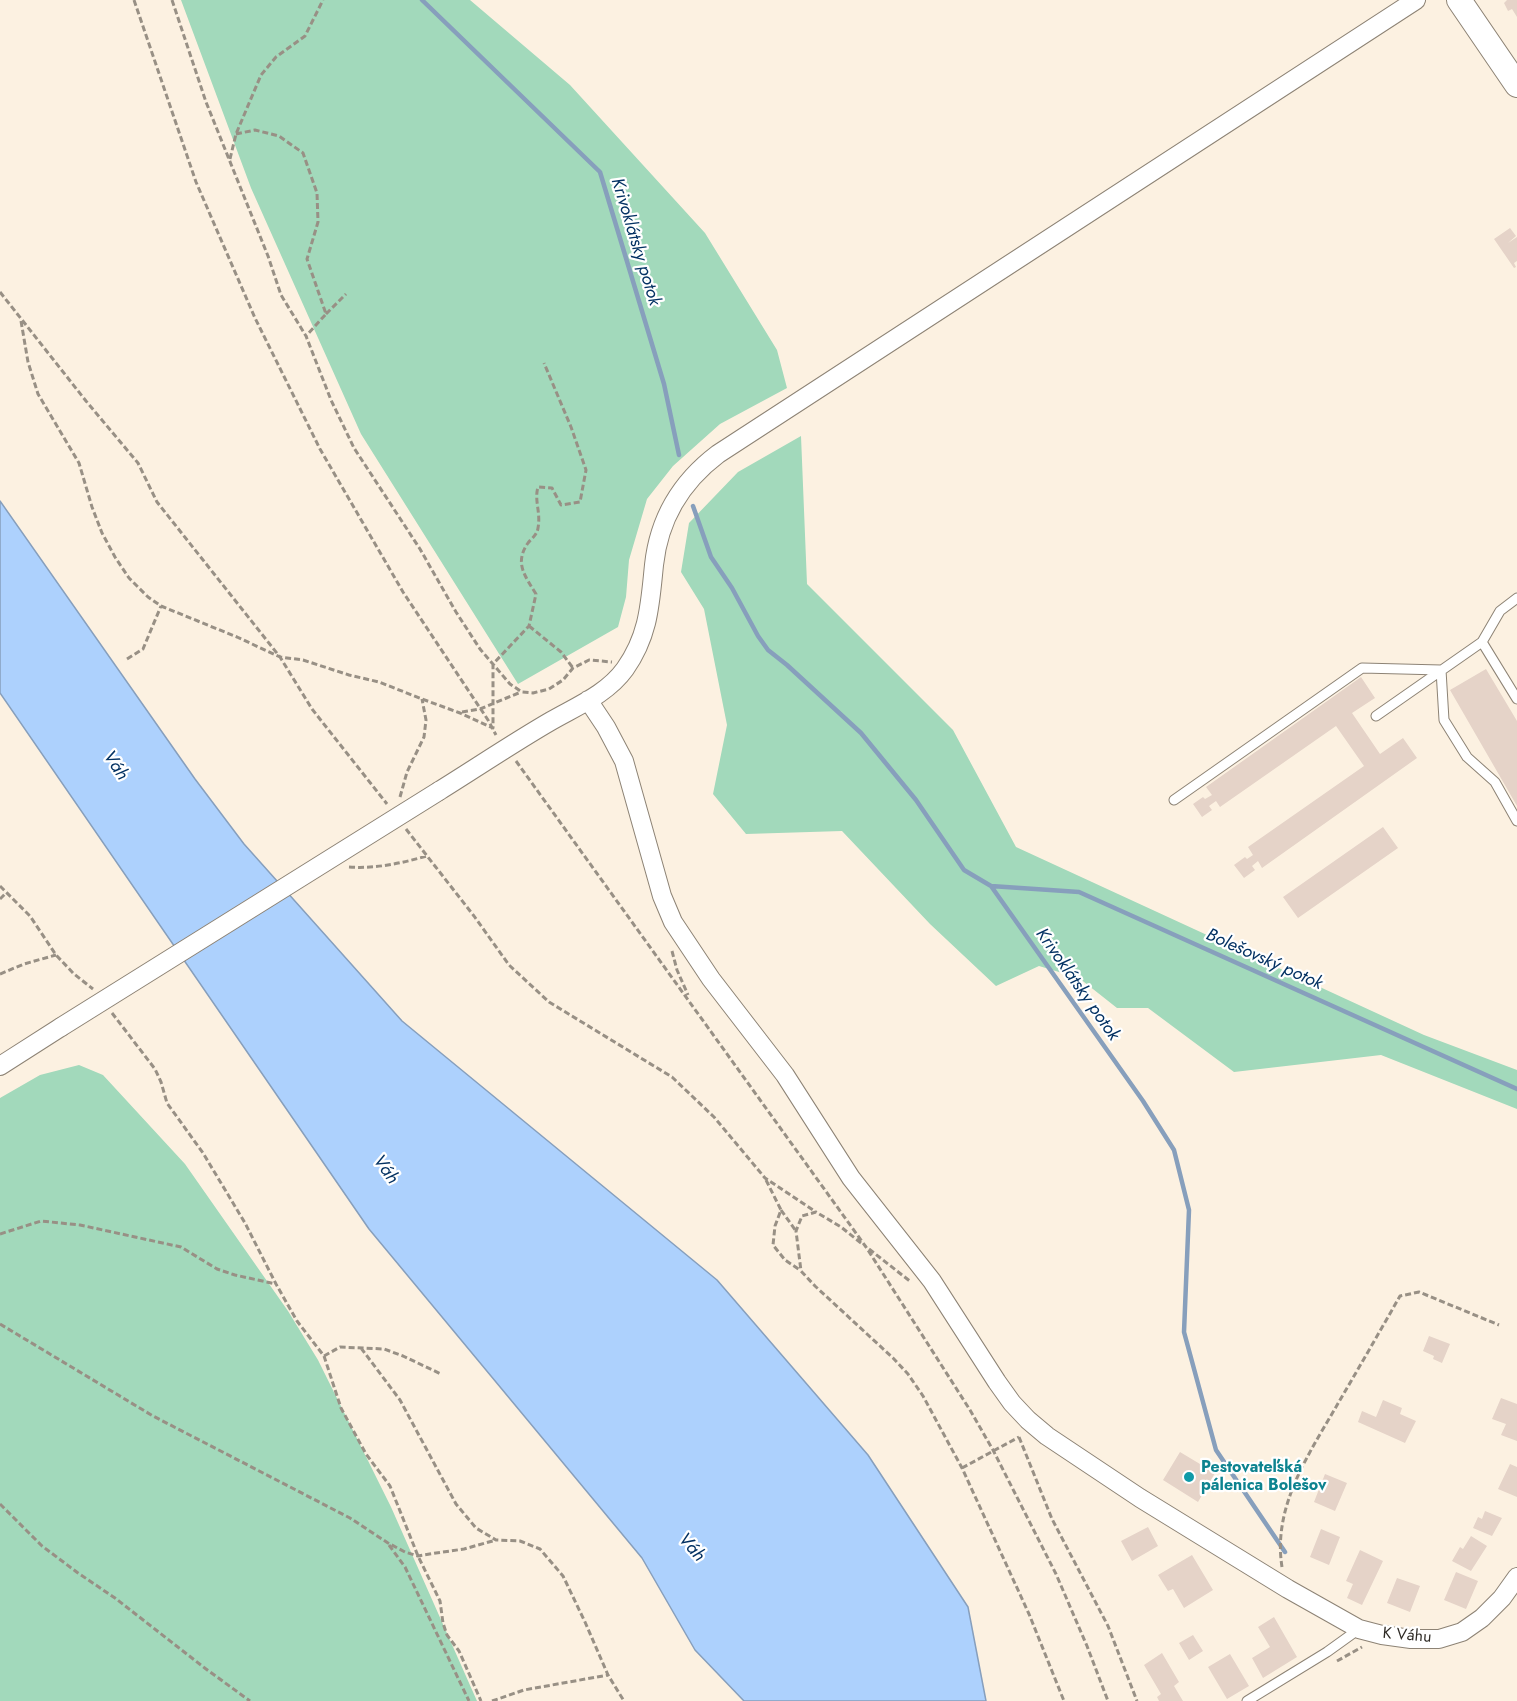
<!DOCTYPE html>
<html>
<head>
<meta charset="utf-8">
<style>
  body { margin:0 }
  canvas { display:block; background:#fcf1e1 }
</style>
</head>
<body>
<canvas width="1517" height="1701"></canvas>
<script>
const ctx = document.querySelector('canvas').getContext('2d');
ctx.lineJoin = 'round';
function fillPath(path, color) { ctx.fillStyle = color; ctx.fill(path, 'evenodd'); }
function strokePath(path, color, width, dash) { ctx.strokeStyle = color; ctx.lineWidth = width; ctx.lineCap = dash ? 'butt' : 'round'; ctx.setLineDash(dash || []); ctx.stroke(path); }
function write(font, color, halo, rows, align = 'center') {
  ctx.font = font + ' Jost,sans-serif'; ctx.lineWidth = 4.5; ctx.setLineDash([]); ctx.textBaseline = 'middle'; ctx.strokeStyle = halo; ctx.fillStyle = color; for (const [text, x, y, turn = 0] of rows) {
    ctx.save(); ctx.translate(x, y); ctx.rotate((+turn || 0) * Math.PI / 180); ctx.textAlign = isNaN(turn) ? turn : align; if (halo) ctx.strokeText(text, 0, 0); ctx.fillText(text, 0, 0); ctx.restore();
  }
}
fillPath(new Path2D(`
  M 181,0 L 470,0 L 570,85 L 705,233 L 777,350 L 787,388 L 720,424 L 673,466 L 647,499 L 629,560 L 626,597 L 618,627 L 518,684 L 361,434 L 251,188 Z
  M 801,436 L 807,584 L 953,730 L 1016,847 L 1424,1035 L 1517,1070 L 1517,1109 L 1381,1055 L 1234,1072 L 1148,1008 L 1117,1008 L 1079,978 L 1039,966 L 996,986 L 930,924 L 842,831 L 746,834 L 713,794 L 727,725 L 704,609 L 681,572 L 689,523 L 738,472 Z
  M 79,1065 L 103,1075 L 185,1164 L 288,1311 L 318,1360 L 391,1507 L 477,1701 L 0,1701 L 0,1098 L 40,1075 Z`), '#a2d9bb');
const water = new Path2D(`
  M 0,501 L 195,779 L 244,844 L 402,1021 L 717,1280 L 868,1455 L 968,1607 L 986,1701 L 744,1701 L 695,1650 L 642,1558 L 369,1229 L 0,693 Z`);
fillPath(water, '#add1fd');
strokePath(water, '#879fbc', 1.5);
strokePath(new Path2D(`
  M 422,0 L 600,172 L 664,384 L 679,455
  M 693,506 L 711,557 L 732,588 L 758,636 L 768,650 L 787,665 L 861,733 L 916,800 L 964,870 L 991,886 L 1143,1101 L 1174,1150 L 1189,1210 L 1184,1332 L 1216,1450 L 1285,1552
  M 991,886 L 1079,892 L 1517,1089`), '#879fbc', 4.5);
fillPath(new Path2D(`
  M 1507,0 L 1517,0 L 1517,17 L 1512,9 L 1508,11 L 1504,3 Z
  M 1510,228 L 1516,236 L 1508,243 L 1517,237 L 1517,261 L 1514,263 L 1516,267 L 1514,268 L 1494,239 Z
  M 1486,669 L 1517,721 L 1517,806 L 1450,690 Z
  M 1361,677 L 1375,698 L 1352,713 L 1380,754 L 1403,738 L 1417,758 L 1262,868 L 1258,861 L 1252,866 L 1255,870 L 1244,878 L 1234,865 L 1245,857 L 1247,859 L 1253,855 L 1248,847 L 1364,766 L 1336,726 L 1220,807 L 1216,801 L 1209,806 L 1212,810 L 1202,817 L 1193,804 L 1203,797 L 1205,799 L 1212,795 L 1206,787 Z
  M 1383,827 L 1398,848 L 1298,918 L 1283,897 Z
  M 1429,1336 L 1450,1344 L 1442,1363 L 1433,1359 L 1434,1356 L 1423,1351 Z
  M 1501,1398 L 1517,1404 L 1517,1441 L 1501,1435 L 1506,1424 L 1492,1419 Z
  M 1383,1400 L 1402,1408 L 1400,1414 L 1416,1421 L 1405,1443 L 1358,1422 L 1362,1411 L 1376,1417 Z
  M 1180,1452 L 1215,1473 L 1198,1502 L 1163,1480 Z
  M 1510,1464 L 1517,1467 L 1517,1497 L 1498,1489 Z
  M 1325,1474 L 1347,1483 L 1335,1511 L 1314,1502 Z
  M 1485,1511 L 1502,1518 L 1492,1536 L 1473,1528 L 1478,1517 L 1482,1519 Z
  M 1148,1527 L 1158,1546 L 1132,1561 L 1121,1541 Z
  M 1321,1529 L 1340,1537 L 1329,1565 L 1310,1557 Z
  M 1471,1536 L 1487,1546 L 1471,1571 L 1452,1561 L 1460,1547 L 1463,1549 Z
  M 1360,1550 L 1383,1561 L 1362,1605 L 1347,1598 L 1353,1584 L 1346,1581 Z
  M 1192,1555 L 1213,1590 L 1184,1608 L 1173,1589 L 1168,1591 L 1158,1575 Z
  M 1456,1572 L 1478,1581 L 1466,1609 L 1444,1600 Z
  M 1397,1578 L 1420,1586 L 1410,1612 L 1387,1603 Z
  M 1274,1617 L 1297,1657 L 1263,1678 L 1252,1658 L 1270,1647 L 1258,1627 Z
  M 1193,1635 L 1203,1651 L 1189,1660 L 1179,1643 Z
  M 1162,1653 L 1179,1682 L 1174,1686 L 1183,1701 L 1159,1701 L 1157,1697 L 1161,1694 L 1144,1665 Z
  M 1230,1654 L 1249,1686 L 1227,1699 L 1208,1667 Z`), '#e5d3c8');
const service = new Path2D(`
  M 1482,642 L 1517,699
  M 1376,716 L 1482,642 L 1500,611 L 1517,598
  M 1174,800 L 1362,668 L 1441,670 L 1444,720 L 1467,757 L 1495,782 L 1517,821
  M 1247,1701 L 1327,1652 L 1359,1629`);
const minor = new Path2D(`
  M 588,700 L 606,727 L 624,761 L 662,896 L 673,922 L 711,979 L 785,1075 L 851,1178 L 932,1281 L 997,1382 L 1012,1403 L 1028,1420 L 1047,1436 L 1140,1498 L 1288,1589 L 1359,1629 L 1382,1635 L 1411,1639 L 1439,1639 L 1462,1632 L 1482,1618 L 1502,1598 L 1517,1577
  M 439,791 C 476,768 513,743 551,721 C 577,706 607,694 625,669 C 649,635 650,604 654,565 C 659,518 681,482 718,454 L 1416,0
  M 0,1066 L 61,1027`);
const secondary = new Path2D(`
  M 1459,0 L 1517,85`);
strokePath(service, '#8d8375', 11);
strokePath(minor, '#8d8375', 20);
strokePath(secondary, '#8d8375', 26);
strokePath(new Path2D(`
  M 134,0 L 196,182 L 255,318 L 320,449 L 403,592 L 488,720 L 496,735
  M 172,0 L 206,102 L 268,256 L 281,295 L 306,336 L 331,400 L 354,448 L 420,549 L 456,612 L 480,649 L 510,684 L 522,692 L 533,693 L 549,689 L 563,680 L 573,668 L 589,660 L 612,662
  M 236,134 L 255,130 L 279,136 L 303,153 L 317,193 L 318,222 L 307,259 L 326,314 L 306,336
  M 230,159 L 236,134 L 261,75 L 276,57 L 305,36 L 323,0
  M 0,292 L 86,401 L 138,463 L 157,502 L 280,657 L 312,709 L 387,804
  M 326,314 L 346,294
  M 21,321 L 28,362 L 38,394 L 79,463 L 92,507 L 102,533 L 115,557 L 129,578 L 148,597 L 161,606 L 237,637 L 280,657 L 303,660 L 349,675 L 379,682 L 422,699 L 460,713 L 493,728 L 493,664 L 529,626 L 536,594 C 525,576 514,563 528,543 C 532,538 537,535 538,528 C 541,512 534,501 538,487 L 552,488 L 561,505 L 580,502 L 586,470 L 571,427 L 544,363
  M 529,626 L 561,652 L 573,668
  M 127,659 L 143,649 L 161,606
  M 462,712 L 480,709 L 521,692
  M 516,761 L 866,1247 L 970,1410 L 993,1450 L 1056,1574 L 1087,1646 L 1108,1701
  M 400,797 L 407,772 L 424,737 L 426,720 L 422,699
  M 406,829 L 474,916 L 509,965 L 549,1002 L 672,1077 L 714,1117 L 765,1178 L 816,1212
  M 349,867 C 376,869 402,863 427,856
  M 0,886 L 30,916 L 56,955 L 74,974 L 93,989
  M 0,899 L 6,893
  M 672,951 L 677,970 L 688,995
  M 0,974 L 24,964 L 56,955
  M 112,1013 L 155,1069 L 161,1082 L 167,1103 L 203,1153 L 245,1223 L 276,1284 L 297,1321 L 324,1356 L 341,1408 L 366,1454 L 390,1486 L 418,1556 L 440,1601 L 443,1623 L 447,1635 L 459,1651 L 481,1701
  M 766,1180 L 781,1210 L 775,1226 L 773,1245 L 785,1260 L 800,1270
  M 781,1210 L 796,1231
  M 0,1234 L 41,1221 L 80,1225 L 181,1247 L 217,1269 L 235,1275 L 276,1284
  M 861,1243 L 841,1227 L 816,1212 L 802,1216 L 796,1231 L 801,1271 L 815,1286 L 893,1358 L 908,1374 L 923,1396 L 962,1468 L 1029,1614 L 1064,1701
  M 869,1249 L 911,1282
  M 0,1324 L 153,1416 L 350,1518 L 388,1543 L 405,1552 L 418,1556 L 436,1553 L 464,1549 L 496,1540
  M 361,1348 L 400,1400 L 456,1504 L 476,1528 L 496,1540 L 520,1541 L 540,1549 L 563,1576 L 585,1622 L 608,1675 L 624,1701
  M 324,1356 L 340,1347 L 384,1349 L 403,1356 L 441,1374
  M 1019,1437 L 1052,1519 L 1108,1626 L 1137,1701
  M 962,1468 L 1019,1437
  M 0,1504 L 42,1546 L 78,1573 L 115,1598 L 206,1669 L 250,1701
  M 389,1545 L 405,1567 L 469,1701
  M 1282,1567 C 1272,1505 1311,1451 1340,1400 C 1360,1366 1380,1331 1400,1296 L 1419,1292 L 1499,1325
  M 1337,1661 L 1362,1647
  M 492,1701 L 524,1690 L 608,1675`), '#989085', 3, [6, 3]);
strokePath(service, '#fff', 9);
strokePath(minor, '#fff', 18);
strokePath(secondary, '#fff', 24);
const minorBridge = new Path2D(`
  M 61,1027 L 439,791`);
strokePath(minorBridge, '#8d8375', 20, []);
strokePath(minorBridge, '#fff', 18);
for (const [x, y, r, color] of [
  [1189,1477,6,"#0f9aa8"]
]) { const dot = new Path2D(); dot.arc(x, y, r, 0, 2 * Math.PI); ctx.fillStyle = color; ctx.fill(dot); strokePath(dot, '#fff', 2); }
write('bold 16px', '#0d838f', '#fff', [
  ["Pestovateľská",1201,1468],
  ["pálenica Bolešov",1201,1486]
], 'left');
write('16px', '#2e2a24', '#fff', [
  ["K Váhu",1407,1636,5]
]);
write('italic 18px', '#043263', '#fff', [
  ["Krivoklátsky potok",635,242,73],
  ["Váh",115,766,57],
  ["Bolešovský potok",1264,960,24],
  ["Krivoklátsky potok",1077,985,55],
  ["Váh",385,1170,55],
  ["Váh",691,1548,49]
]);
</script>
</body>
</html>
